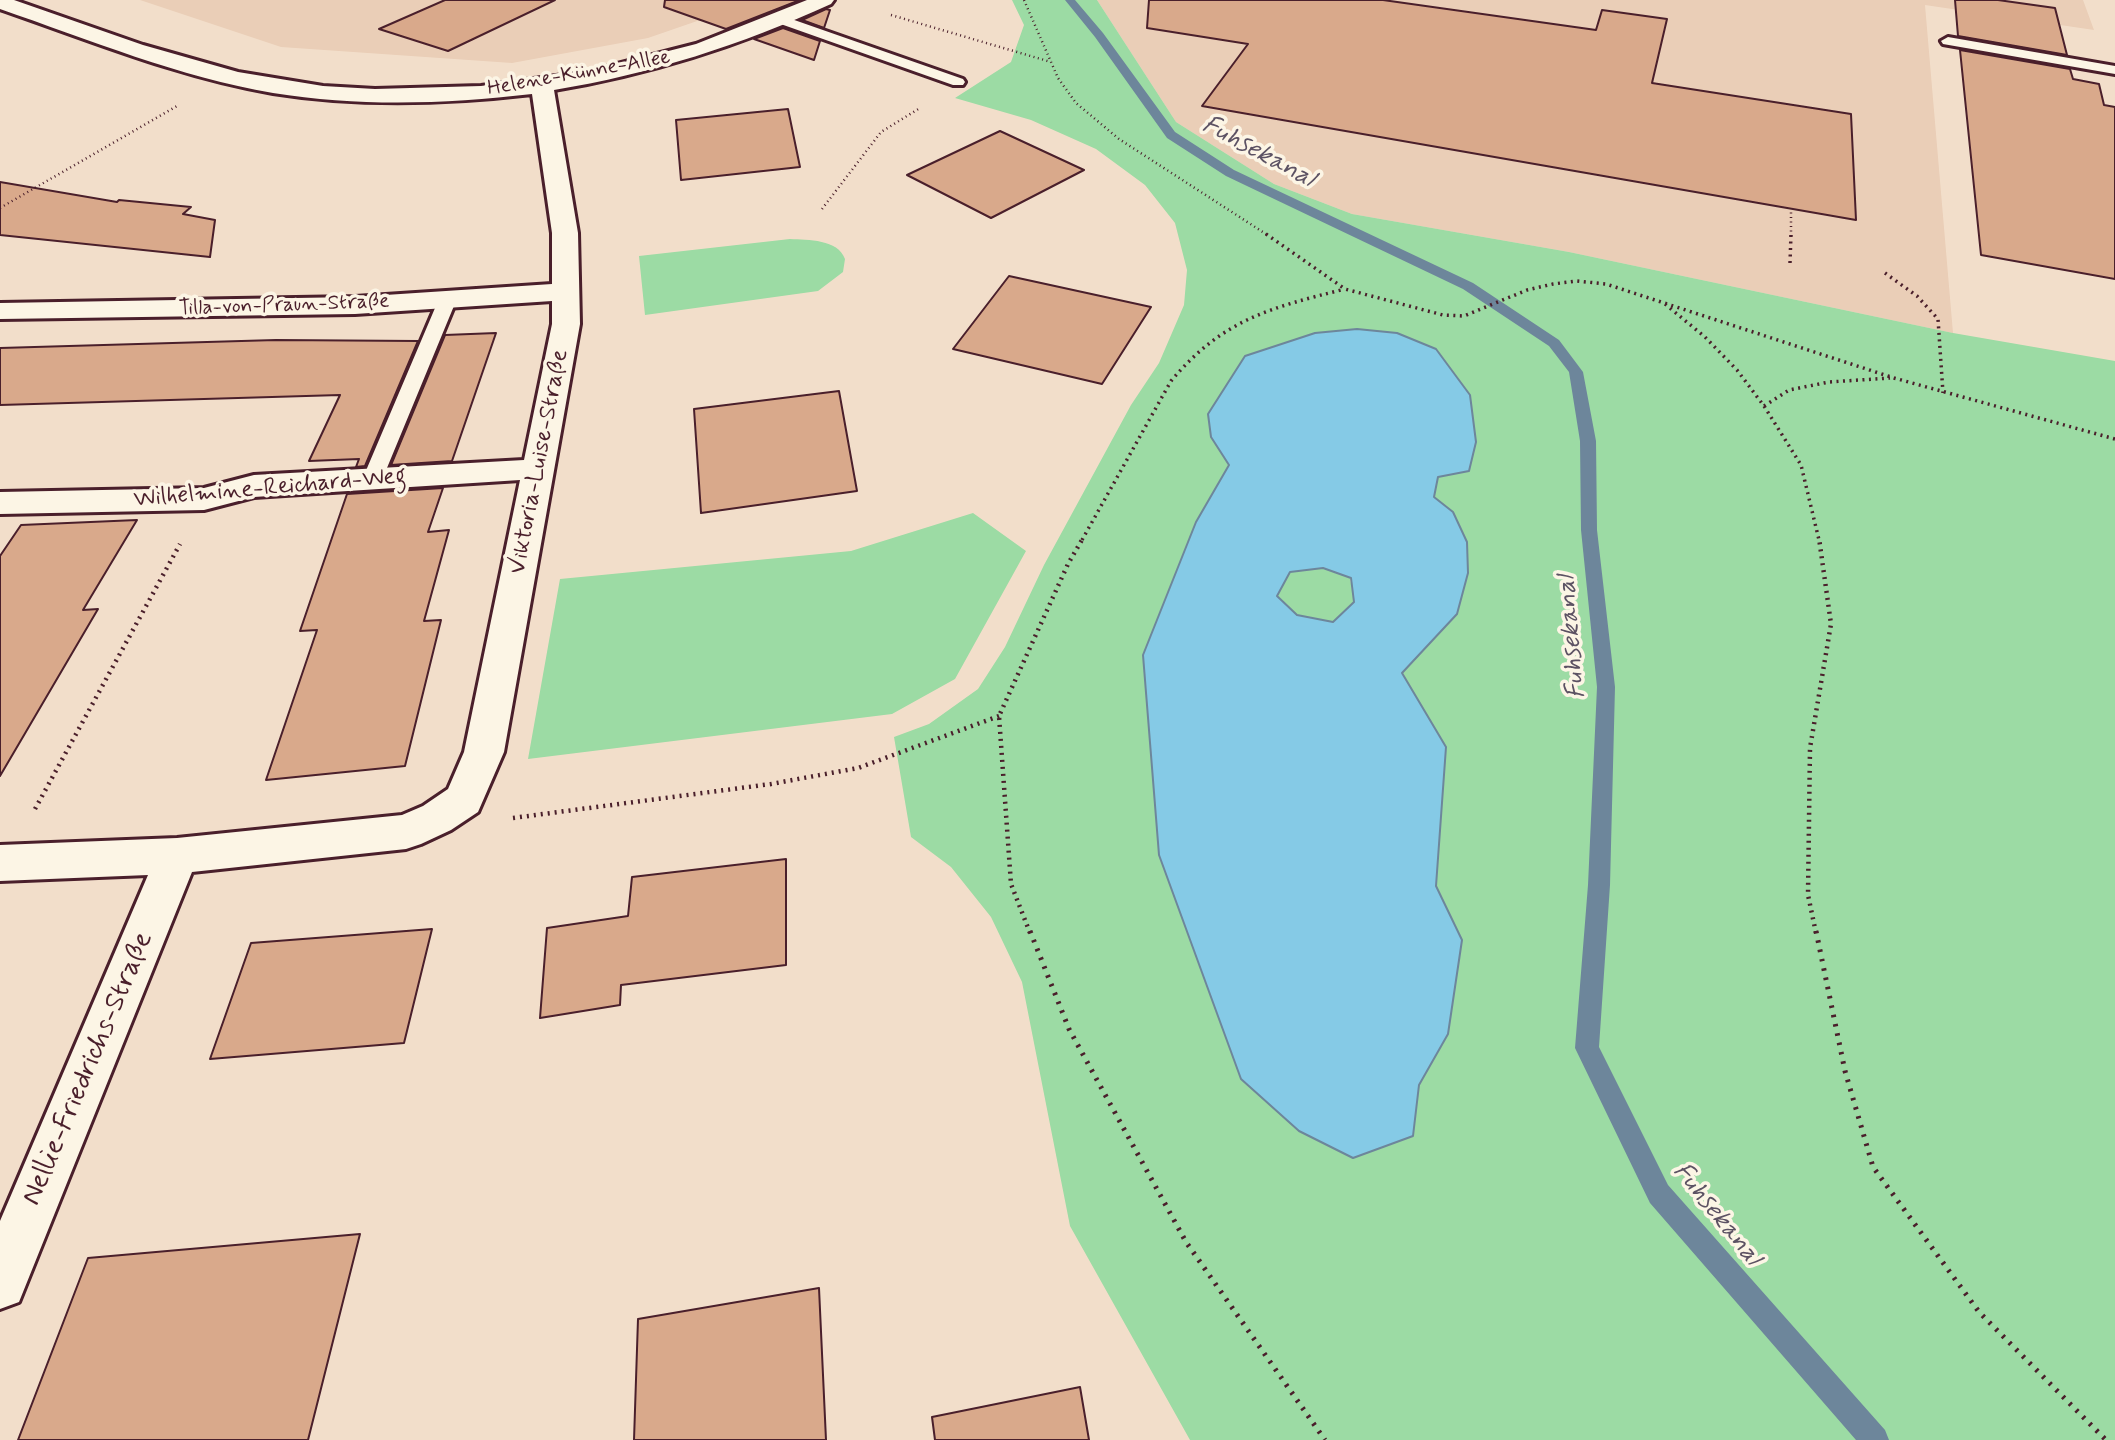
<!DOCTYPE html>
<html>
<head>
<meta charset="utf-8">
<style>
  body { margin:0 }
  canvas { display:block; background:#f2deca }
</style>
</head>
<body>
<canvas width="2115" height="1440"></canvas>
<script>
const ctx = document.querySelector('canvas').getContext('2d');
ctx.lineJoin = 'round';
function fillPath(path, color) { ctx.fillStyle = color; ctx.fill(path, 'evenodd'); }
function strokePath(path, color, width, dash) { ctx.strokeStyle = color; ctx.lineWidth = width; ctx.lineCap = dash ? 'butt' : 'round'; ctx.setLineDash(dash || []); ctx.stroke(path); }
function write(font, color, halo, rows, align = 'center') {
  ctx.font = font + ' Mynerve,sans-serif'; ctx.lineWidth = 7; ctx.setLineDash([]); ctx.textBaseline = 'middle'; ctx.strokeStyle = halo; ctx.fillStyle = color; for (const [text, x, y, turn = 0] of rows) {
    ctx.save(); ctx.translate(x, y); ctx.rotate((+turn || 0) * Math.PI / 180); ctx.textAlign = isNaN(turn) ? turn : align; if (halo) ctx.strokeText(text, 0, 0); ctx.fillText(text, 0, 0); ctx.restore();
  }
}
fillPath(new Path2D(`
  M 140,0 L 758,0 L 648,38 L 512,63 L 281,47 Z
  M 1097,0 L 2083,0 L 2094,30 L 1925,5 L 1953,333 L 1569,252 L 1352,214 L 1274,184 L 1176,122 Z`), '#eaceb7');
fillPath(new Path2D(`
  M 1012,0 L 1097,0 L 1176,122 L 1274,184 L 1352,214 L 1569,252 L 1953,333 L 2115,361 L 2115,1440 L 1190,1440 L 1070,1226 L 1022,982 L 991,917 L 951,867 L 911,837 L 894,737 L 929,724 L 978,689 L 1005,647 L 1044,565 L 1131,405 L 1159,363 L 1184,305 L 1187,270 L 1175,223 L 1145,185 L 1096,149 L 1031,120 L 955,98 L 1011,62 L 1024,25 ZM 1279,346 L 1436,349 L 1470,395 L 1438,477 L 1433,497 L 1453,512 L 1467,541 L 1468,573 L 1457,614 L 1402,673 L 1446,747 L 1436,886 L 1462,940 L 1448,1034 L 1419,1085 L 1413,1136 L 1241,1079 L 1159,855 L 1143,655 L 1196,522 L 1229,465 L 1211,437 L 1245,356 Z
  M 790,239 C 808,240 838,239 845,259 L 843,272 L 818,291 L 645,315 L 639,256 Z
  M 973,513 L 1026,551 L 955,679 L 892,714 L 528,759 L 560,579 L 851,551 Z
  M 1323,568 L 1350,578 L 1354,602 L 1333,622 L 1297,615 L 1277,596 L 1290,572 Z`), '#9cdba4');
const water = new Path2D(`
  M 1357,329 L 1397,333 L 1436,349 L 1470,395 L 1476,442 L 1469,471 L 1438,477 L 1434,497 L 1453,512 L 1467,542 L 1468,573 L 1457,614 L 1402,673 L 1446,747 L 1436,886 L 1462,940 L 1448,1034 L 1419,1085 L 1413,1136 L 1353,1158 L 1299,1131 L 1241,1079 L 1159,855 L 1143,655 L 1196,522 L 1229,465 L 1211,437 L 1208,414 L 1245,356 L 1315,333 ZM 1323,568 L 1351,578 L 1354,602 L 1333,622 L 1297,615 L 1277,596 L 1290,572 Z`);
fillPath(water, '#85cae6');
strokePath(water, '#6d869b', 2);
fillPath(new Path2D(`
  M 1065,0 L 1075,0 L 1103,33 L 1175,132 L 1234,170 L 1473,283 L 1559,340 L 1583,372 L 1596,441 L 1597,530 L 1615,687 L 1610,885 L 1599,1047 L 1668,1185 L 1885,1430 L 1889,1440 L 1856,1440 L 1650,1203 L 1575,1048 L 1588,885 L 1597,687 L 1581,530 L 1580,441 L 1569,372 L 1549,346 L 1463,289 L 1226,176 L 1167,138 L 1095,37 Z`), '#6d869b');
const building = new Path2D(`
  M 445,0 L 555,0 L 448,51 L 379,29 Z
  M 665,0 L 800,0 L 726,29 L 664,7 Z
  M 1149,0 L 1383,0 L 1596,30 L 1602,10 L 1667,19 L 1652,83 L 1851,114 L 1856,220 L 1202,106 L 1248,44 L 1147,28 Z
  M 1955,0 L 1998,0 L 2055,8 L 2067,55 L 1958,36 Z
  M 826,9 L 830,10 L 824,28 L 802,20 Z
  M 783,28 L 820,41 L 814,60 L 754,39 Z
  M 1960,50 L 2070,69 L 2073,79 L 2099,84 L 2104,105 L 2115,107 L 2115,279 L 1981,255 Z
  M 788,109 L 800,167 L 681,180 L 676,120 Z
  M 1000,131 L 1084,170 L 991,218 L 907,175 Z
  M 0,182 L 117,202 L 119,200 L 191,207 L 183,214 L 215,220 L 210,257 L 0,235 Z
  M 1009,276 L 1151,307 L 1102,384 L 953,349 Z
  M 496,333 L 452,461 L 391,465 L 445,335 Z
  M 276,340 L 418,341 L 365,466 L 356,467 L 359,459 L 309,461 L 340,395 L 0,405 L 0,348 Z
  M 839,391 L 857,491 L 701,513 L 694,409 Z
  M 443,488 L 428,532 L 449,530 L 424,621 L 441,620 L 405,766 L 266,780 L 317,630 L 300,631 L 347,494 Z
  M 137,520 L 83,610 L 98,609 L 0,776 L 0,556 L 21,525 Z
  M 786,859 L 786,965 L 621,985 L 620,1005 L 540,1018 L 547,928 L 628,916 L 632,877 Z
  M 432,929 L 404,1043 L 210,1059 L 251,943 Z
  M 360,1234 L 308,1440 L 18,1440 L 88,1258 Z
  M 819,1288 L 826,1440 L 634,1440 L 638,1319 Z
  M 1080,1387 L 1089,1440 L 935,1440 L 932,1417 Z`);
fillPath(building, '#d9a98b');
strokePath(building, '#4a1f2b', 2);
const service = new Path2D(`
  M 780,15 L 963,79 L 965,82 L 963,85 L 953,85 L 775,22 L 775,16 Z
  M 1948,37 L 2115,66 L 2115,74 L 1943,44 L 1941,41 Z
  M 447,296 L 456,301 L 382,480 L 379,485 L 365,485 L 362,480 L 438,301 Z`);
const minor = new Path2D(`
  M 0,0 L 14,0 L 143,45 L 238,72 L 323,86 L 375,89 L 481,86 L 586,72 L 696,44 L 807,0 L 834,0 L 831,4 C 741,45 651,74 554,90 L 578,233 L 580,324 L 504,752 L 478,812 L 451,830 L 421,844 L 406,849 L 192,872 L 19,1302 L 0,1309 L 0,1221 L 148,875 L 0,881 L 0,845 L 177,838 L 402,815 L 423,806 L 448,789 L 464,752 L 520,480 L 254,497 L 204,510 L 0,514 L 0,492 L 204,488 L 254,475 L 524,460 L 552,324 L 552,301 L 355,314 L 0,319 L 0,303 L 355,297 L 552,284 L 552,233 L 532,94 C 446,104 360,107 273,93 C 179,77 90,40 0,9 Z`);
strokePath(service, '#4a1f2b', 6);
strokePath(minor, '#4a1f2b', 6);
strokePath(new Path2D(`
  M 1024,0 L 1058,78 L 1076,103 L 1119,139 L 1269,236
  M 891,15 L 1051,62
  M 0,208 L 177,106
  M 822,209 L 881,132 L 920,108
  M 1791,236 L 1791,209`), '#4a1f2b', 2.5, [1, 3.5]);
strokePath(new Path2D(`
  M 1266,234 L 1345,289 L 1443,315 L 1464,316 L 1527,290 L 1553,284 L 1577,281 L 1606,284 L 1894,378 L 2115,439
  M 1790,263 L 1791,234
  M 1885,273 L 1917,296 L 1938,319 L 1943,393
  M 1665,304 L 1705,337 L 1737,370 L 1764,406 L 1801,465 L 1819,540
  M 1764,406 L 1789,390 L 1829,382 L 1890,378
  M 1082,540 L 1171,381 C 1223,319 1270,308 1345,289`), '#4a1f2b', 3.5, [2, 4.5]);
strokePath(new Path2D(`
  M 35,809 L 180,544
  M 513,818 L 771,784 L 858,768 L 999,716
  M 1030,933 L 1011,884 L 999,716 L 1068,564 L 1083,538
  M 1816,933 L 1808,895 L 1810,748 L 1831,624 L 1819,538`), '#4a1f2b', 4.5, [2, 5]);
strokePath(new Path2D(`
  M 1030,931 L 1069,1029 L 1186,1242 L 1325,1440
  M 1816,931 L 1845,1071 L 1873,1167 L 1979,1312 L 2106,1440`), '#4a1f2b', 5, [2.5, 7]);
fillPath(service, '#fcf5e5');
fillPath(minor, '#fcf5e5');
write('21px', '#4a1f2b', '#fcf5e5', [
  ["Helene-Künne-Allee",579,74,-10],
  ["Tilla-von-Praun-Straße",284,306,-2]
]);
write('24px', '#4a1f2b', '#fcf5e5', [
  ["Viktoria-Luise-Straße",540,462,-79],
  ["Wilhelmine-Reichard-Weg",270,489,-5]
]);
write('italic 26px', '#5c5263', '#fcf5e5', [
  ["Fuhsekanal",1258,153,28],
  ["Fuhsekanal",1573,637,-95],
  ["Fuhsekanal",1716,1215,51]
]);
write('28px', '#4a1f2b', '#fcf5e5', [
  ["Nellie-Friedrichs-Straße",89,1069,-67]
]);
</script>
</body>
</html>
